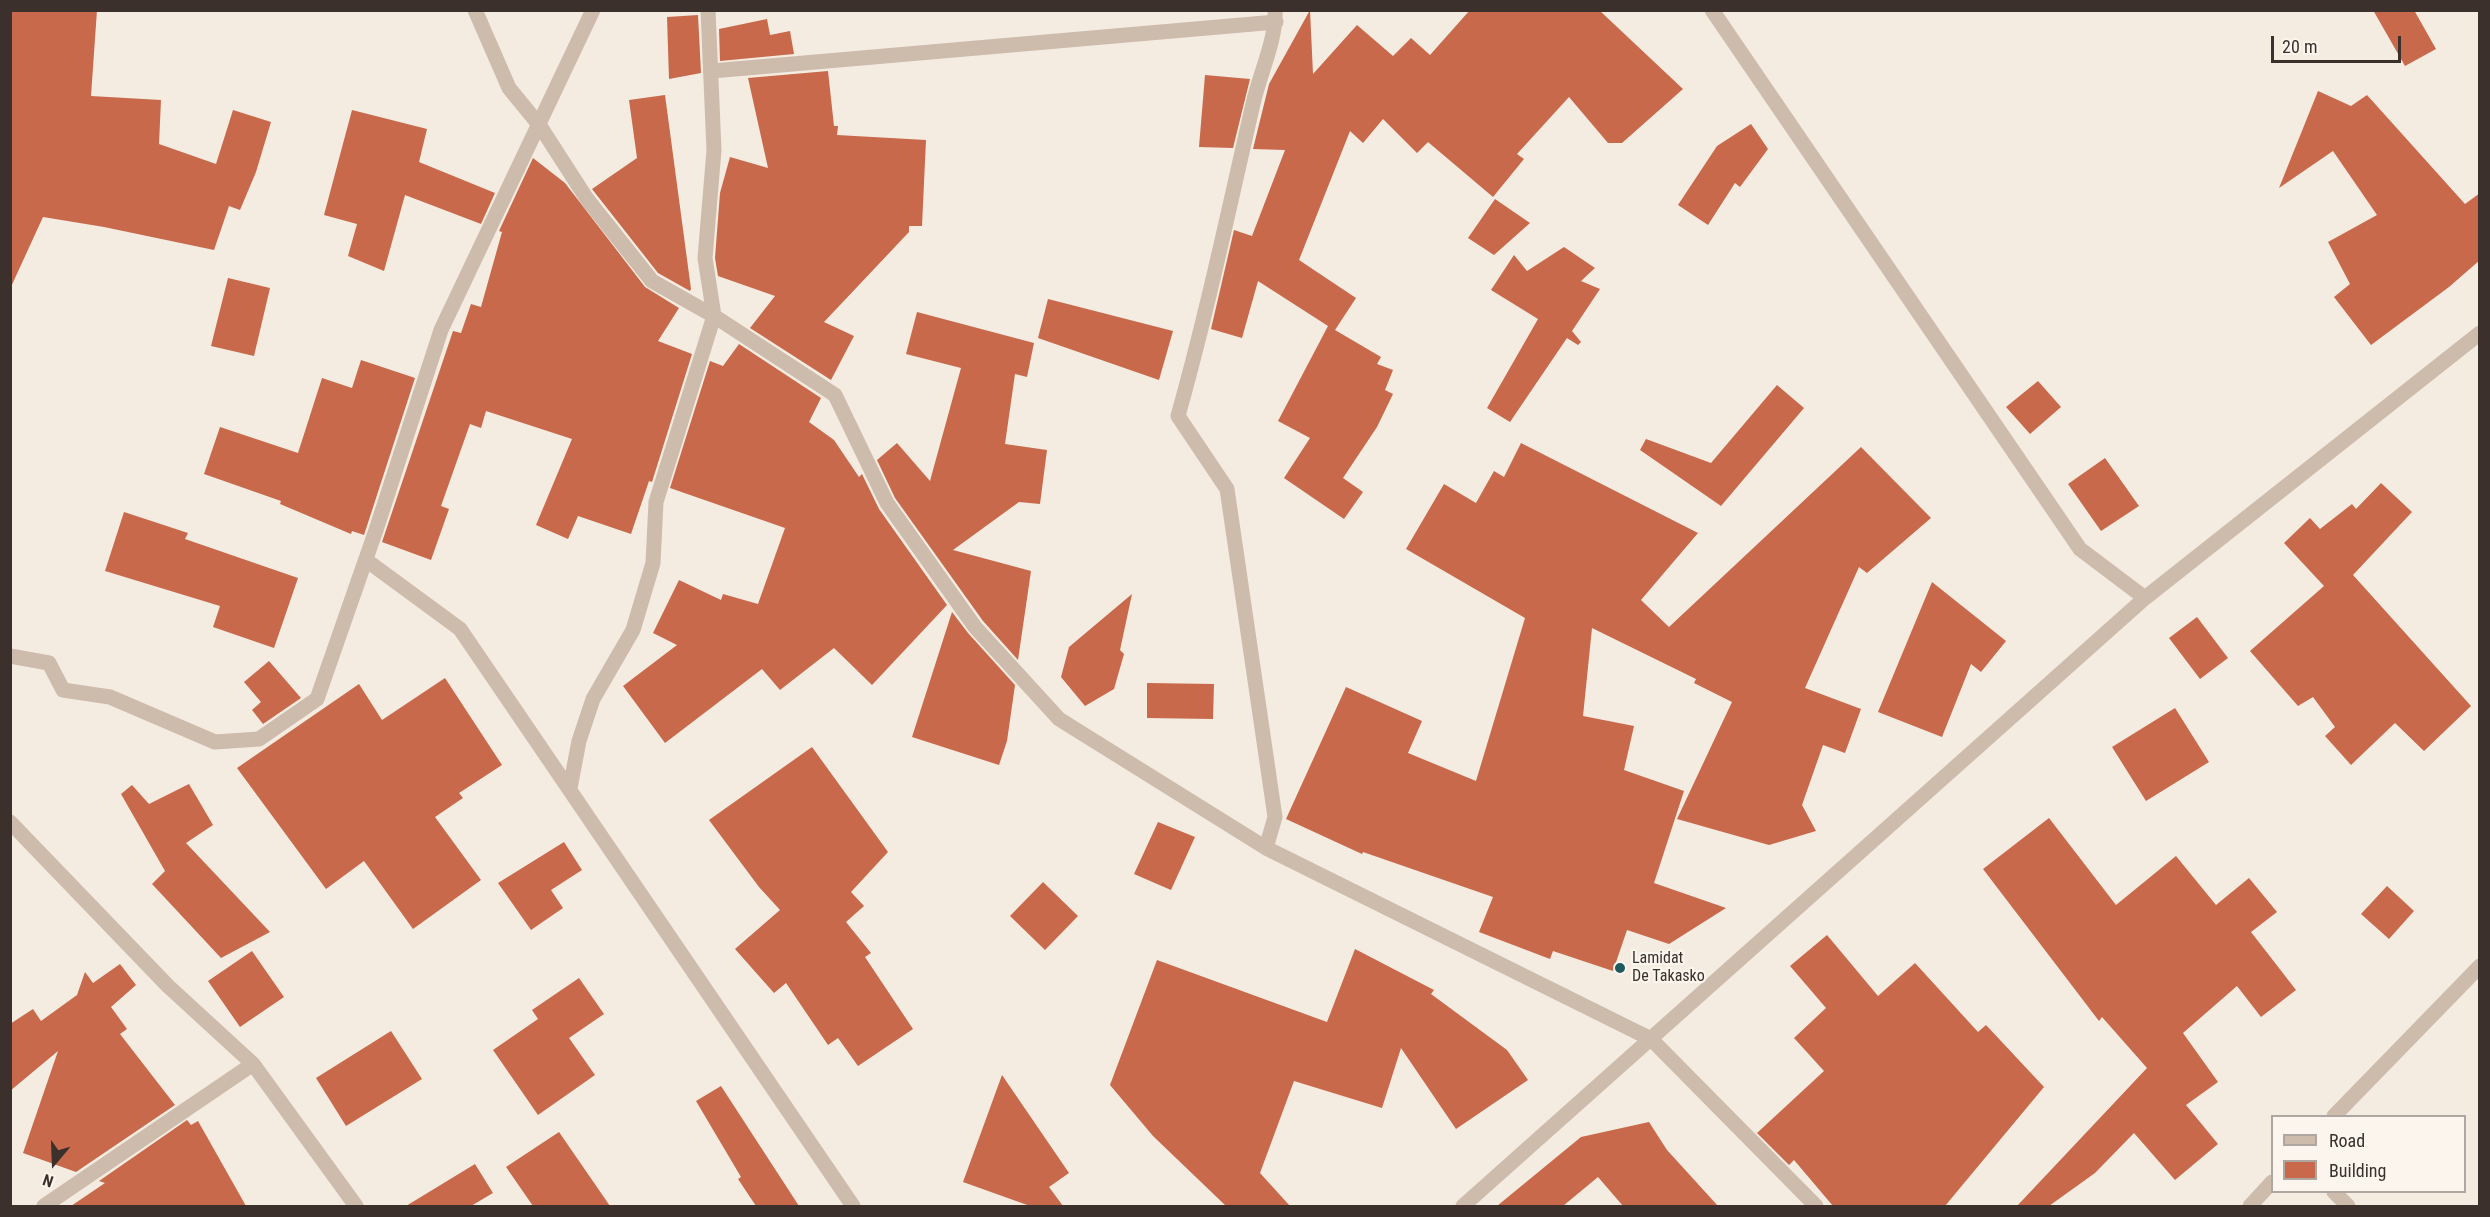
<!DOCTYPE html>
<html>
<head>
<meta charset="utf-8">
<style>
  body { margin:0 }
  #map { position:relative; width:2490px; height:1217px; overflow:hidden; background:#f4ebe1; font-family:"Roboto Condensed",sans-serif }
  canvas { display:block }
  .frame { position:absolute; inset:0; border:12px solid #3b302b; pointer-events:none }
  .legend { position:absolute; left:2271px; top:1115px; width:195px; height:78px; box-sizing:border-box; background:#fbf5ee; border:2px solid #aea6a0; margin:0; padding:8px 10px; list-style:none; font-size:18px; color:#3b302b }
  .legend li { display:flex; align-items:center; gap:12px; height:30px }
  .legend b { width:30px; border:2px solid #aea6a0 }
  .north { position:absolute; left:24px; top:1133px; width:60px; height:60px; -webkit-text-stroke:4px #fbf5ee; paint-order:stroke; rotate:199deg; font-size:16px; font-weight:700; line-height:24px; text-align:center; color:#3b302b }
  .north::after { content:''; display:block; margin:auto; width:21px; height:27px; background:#3b302b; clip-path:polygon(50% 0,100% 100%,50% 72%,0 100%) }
  .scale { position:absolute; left:2271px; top:36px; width:130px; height:27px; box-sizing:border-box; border:3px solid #3b302b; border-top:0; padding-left:8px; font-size:18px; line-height:21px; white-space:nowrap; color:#3b302b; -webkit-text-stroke:4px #fbf5ee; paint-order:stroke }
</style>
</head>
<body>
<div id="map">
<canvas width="2490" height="1217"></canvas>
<div class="frame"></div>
<ul class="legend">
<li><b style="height:8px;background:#cdbbac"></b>Road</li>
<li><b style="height:16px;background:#c8694b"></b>Building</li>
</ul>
<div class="north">N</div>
<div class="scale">20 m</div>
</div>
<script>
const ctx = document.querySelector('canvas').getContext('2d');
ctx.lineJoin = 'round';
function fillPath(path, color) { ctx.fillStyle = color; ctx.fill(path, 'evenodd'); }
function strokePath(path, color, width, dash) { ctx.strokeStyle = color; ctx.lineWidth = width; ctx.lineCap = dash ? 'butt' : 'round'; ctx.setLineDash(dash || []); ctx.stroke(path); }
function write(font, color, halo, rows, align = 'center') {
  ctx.font = font + ' "Roboto Condensed",sans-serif'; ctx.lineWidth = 4.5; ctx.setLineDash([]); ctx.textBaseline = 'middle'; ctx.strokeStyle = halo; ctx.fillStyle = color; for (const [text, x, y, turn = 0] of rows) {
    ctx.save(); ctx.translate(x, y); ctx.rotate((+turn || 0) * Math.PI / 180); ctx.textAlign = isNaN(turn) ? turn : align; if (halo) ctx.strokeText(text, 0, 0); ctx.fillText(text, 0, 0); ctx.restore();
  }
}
fillPath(new Path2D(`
  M 10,10 L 97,10 L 91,96 L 161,100 L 159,144 L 216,164 L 233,110 L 271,122 L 256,172 L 240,210 L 229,206 L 214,250 L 104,227 L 43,217 L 10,289 Z
  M 1310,10 L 1313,74 L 1357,25 L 1393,56 L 1411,38 L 1430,55 L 1470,10 L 1599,10 L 1683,89 L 1622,143 L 1608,143 L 1569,97 L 1517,154 L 1524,159 L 1493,197 L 1428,142 L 1417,153 L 1383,119 L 1363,143 L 1350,131 L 1299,260 L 1356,298 L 1335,330 L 1381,357 L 1377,364 L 1393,370 L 1385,390 L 1393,394 L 1377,427 L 1343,478 L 1363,492 L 1344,519 L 1284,478 L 1310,438 L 1278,421 L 1328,326 L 1258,281 L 1242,338 L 1211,329 L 1234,230 L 1252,236 L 1285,150 L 1253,149 L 1269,84 Z
  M 2373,10 L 2414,10 L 2436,49 L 2405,66 Z
  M 698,15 L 701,73 L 669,79 L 667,17 Z
  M 767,19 L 770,35 L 790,31 L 794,54 L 720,61 L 719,29 Z
  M 828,71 L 834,126 L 838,126 L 837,135 L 926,140 L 922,226 L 909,226 L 909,232 L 824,322 L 854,336 L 831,380 L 750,328 L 775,296 L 718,276 L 715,258 L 720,193 L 730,157 L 768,168 L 748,78 Z
  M 1205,75 L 1250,79 L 1233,148 L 1199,147 Z
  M 2318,91 L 2351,106 L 2367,95 L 2465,204 L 2480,193 L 2480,260 L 2449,287 L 2371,345 L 2334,297 L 2350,284 L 2328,242 L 2377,215 L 2333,151 L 2279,188 Z
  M 665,95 L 691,289 L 690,291 L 658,273 L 592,189 L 637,158 L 629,100 Z
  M 352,110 L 427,129 L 419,162 L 495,193 L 481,224 L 405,195 L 384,271 L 348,256 L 357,224 L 324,215 Z
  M 1751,124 L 1768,149 L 1740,187 L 1735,183 L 1708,225 L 1678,205 L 1717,146 Z
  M 533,158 L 565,183 L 645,287 L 679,308 L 658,341 L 692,354 L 652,482 L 649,481 L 631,534 L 578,516 L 568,539 L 536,525 L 572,439 L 486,411 L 481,428 L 470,424 L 441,506 L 449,509 L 431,560 L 382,542 L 453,331 L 461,333 L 471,304 L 481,307 L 502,232 L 499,231 Z
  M 1495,199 L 1530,223 L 1494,255 L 1468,238 Z
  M 1564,247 L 1595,268 L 1581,281 L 1600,289 L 1572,331 L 1581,342 L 1578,345 L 1567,338 L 1510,422 L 1487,408 L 1538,319 L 1491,290 L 1514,255 L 1527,271 Z
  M 228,278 L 270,288 L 254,356 L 211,346 Z
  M 1048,299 L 1173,331 L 1159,380 L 1038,338 Z
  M 917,312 L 1034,343 L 1027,377 L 1015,374 L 1005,444 L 1047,450 L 1040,504 L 1019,502 L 953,550 L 1031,571 L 1018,660 L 983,621 L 895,498 L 877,460 L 897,443 L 930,481 L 961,368 L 906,354 Z
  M 739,344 L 821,398 L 809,422 L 834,440 L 859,477 L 862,474 L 879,509 L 947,605 L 872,685 L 834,648 L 780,690 L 762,669 L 665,743 L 623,686 L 677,645 L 653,633 L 679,580 L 721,600 L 723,594 L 758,604 L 785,528 L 670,488 L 710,361 L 723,366 Z
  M 361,360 L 415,378 L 364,535 L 352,531 L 351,534 L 280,504 L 281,501 L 204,474 L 220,427 L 298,453 L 322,378 L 352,388 Z
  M 2038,381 L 2061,407 L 2030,434 L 2006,407 Z
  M 1777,385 L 1804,408 L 1721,506 L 1640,450 L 1646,439 L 1711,463 Z
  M 1521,443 L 1698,533 L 1641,600 L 1669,627 L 1861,447 L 1931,518 L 1867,573 L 1859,567 L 1805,688 L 1861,709 L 1845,753 L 1823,745 L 1802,805 L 1816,831 L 1769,845 L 1677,819 L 1732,702 L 1694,683 L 1696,679 L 1592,628 L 1583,716 L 1634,726 L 1624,770 L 1684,791 L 1654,883 L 1726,908 L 1669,944 L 1627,930 L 1613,971 L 1553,951 L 1550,959 L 1479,932 L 1493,897 L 1363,852 L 1362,854 L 1286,819 L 1346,687 L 1422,721 L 1408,753 L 1476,781 L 1525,618 L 1406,549 L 1444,484 L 1476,503 L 1494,471 L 1504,477 Z
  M 2105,458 L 2139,506 L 2101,531 L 2068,484 Z
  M 2381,483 L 2412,512 L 2353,575 L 2471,706 L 2424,751 L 2395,723 L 2351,765 L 2325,736 L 2335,727 L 2313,697 L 2298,706 L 2250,651 L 2324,586 L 2284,543 L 2310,518 L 2320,529 L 2352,504 L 2356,509 Z
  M 124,512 L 188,533 L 185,539 L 298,578 L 274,648 L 213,627 L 220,606 L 105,571 Z
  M 1932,582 L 2006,641 L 1981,672 L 1971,664 L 1942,737 L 1878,712 Z
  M 1132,594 L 1120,650 L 1124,654 L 1114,689 L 1085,706 L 1061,677 L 1069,647 Z
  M 952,612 L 968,633 L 1015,685 L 1007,741 L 999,765 L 912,737 Z
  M 2197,617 L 2228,658 L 2200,679 L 2169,638 Z
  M 269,661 L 301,698 L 263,724 L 252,710 L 261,702 L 244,682 Z
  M 445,678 L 502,765 L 459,793 L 463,798 L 435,817 L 481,880 L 413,929 L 364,861 L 326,889 L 237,768 L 359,684 L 382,720 Z
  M 1147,683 L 1214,684 L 1213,719 L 1147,718 Z
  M 2175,708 L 2209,762 L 2146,801 L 2112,747 Z
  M 812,747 L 888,852 L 851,892 L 864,906 L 846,922 L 871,953 L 865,957 L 913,1029 L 858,1066 L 838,1038 L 828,1045 L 786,983 L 774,993 L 735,949 L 780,910 L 759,887 L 709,820 Z
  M 189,784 L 213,825 L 186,843 L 270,932 L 221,958 L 152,884 L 165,871 L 121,794 L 132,785 L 149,804 Z
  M 2049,818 L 2116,905 L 2176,856 L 2216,905 L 2249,878 L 2277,912 L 2251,932 L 2296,990 L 2261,1017 L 2237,986 L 2183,1033 L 2218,1082 L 2186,1105 L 2218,1144 L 2175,1180 L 2134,1133 L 2095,1173 L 2049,1206 L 2017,1206 L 2147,1068 L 2102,1017 L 2099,1021 L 1983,869 Z
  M 1158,822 L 1195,837 L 1171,890 L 1134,874 Z
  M 564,842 L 582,870 L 551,890 L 563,908 L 531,930 L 498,883 Z
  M 1043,882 L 1078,916 L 1045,950 L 1010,916 Z
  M 2387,886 L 2414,911 L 2389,939 L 2361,914 Z
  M 1827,935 L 1878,996 L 1915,963 L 1978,1032 L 1986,1025 L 2044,1087 L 1945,1206 L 1833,1206 L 1794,1160 L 1789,1165 L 1757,1133 L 1824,1071 L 1794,1038 L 1826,1008 L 1790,966 Z
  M 1355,949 L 1434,990 L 1431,994 L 1507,1050 L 1528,1080 L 1456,1129 L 1401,1048 L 1382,1108 L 1294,1081 L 1260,1173 L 1290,1206 L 1226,1206 L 1153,1136 L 1110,1085 L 1157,960 L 1327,1022 Z
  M 252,951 L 284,997 L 240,1027 L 208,981 Z
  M 120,964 L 136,985 L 111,1007 L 127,1029 L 120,1034 L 175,1105 L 76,1172 L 23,1153 L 58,1051 L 10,1091 L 10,1024 L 33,1009 L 41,1021 L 77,995 L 85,972 L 93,983 Z
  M 579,978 L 604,1014 L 569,1038 L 595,1075 L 538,1115 L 493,1050 L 538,1019 L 532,1010 Z
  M 391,1031 L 422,1079 L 346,1126 L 316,1078 Z
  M 1002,1075 L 1069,1173 L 1049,1187 L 1063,1206 L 1030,1206 L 963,1182 Z
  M 721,1086 L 799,1206 L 756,1206 L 738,1179 L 741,1177 L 696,1101 Z
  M 187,1120 L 191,1125 L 198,1121 L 246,1206 L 71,1206 L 105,1183 L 99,1181 Z
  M 1649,1122 L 1667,1150 L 1718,1206 L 1623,1206 L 1598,1177 L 1563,1206 L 1497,1206 L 1581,1137 Z
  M 559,1132 L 610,1206 L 533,1206 L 506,1167 Z
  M 475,1164 L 493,1193 L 471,1206 L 406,1206 Z`), '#c8694b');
strokePath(new Path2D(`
  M 475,10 L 509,88 L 540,126 L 587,199 L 652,281 L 714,316 L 835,395 L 887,503 L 975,627 L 1059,719 L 1266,848 L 1651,1039 L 1816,1206
  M 1712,10 L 2080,549 L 2145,598
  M 712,71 L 1276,22
  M 366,560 L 460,629 L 853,1206
  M 10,656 L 49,663 L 63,690 L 110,697 L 215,742 L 259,739 L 317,699 L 376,530 L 441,330 L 593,10
  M 570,788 L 579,741 L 593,699 L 633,630 L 653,563 L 656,502 L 714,316 L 705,258 L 714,150 L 708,10
  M 10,822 L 168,986 L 253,1064 L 356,1206
  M 1266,848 L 1275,817 L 1227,489 L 1178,416 C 1207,313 1229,208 1253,104 C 1259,76 1277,38 1275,10
  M 2334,1116 L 2480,966
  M 2334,1192 L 2348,1206
  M 44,1206 L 253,1064
  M 1463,1206 L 2145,598 L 2480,333
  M 2250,1206 L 2272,1182`), '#cdbbac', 15);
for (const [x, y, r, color] of [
  [1620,968,6,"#1f5a5e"]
]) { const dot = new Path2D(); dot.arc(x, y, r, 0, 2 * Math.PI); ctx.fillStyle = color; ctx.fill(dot); strokePath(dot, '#fbf5ee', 2); }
write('16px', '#3b302b', '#fbf5ee', [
  ["Lamidat",1632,959],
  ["De Takasko",1632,977]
], 'left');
</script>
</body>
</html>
